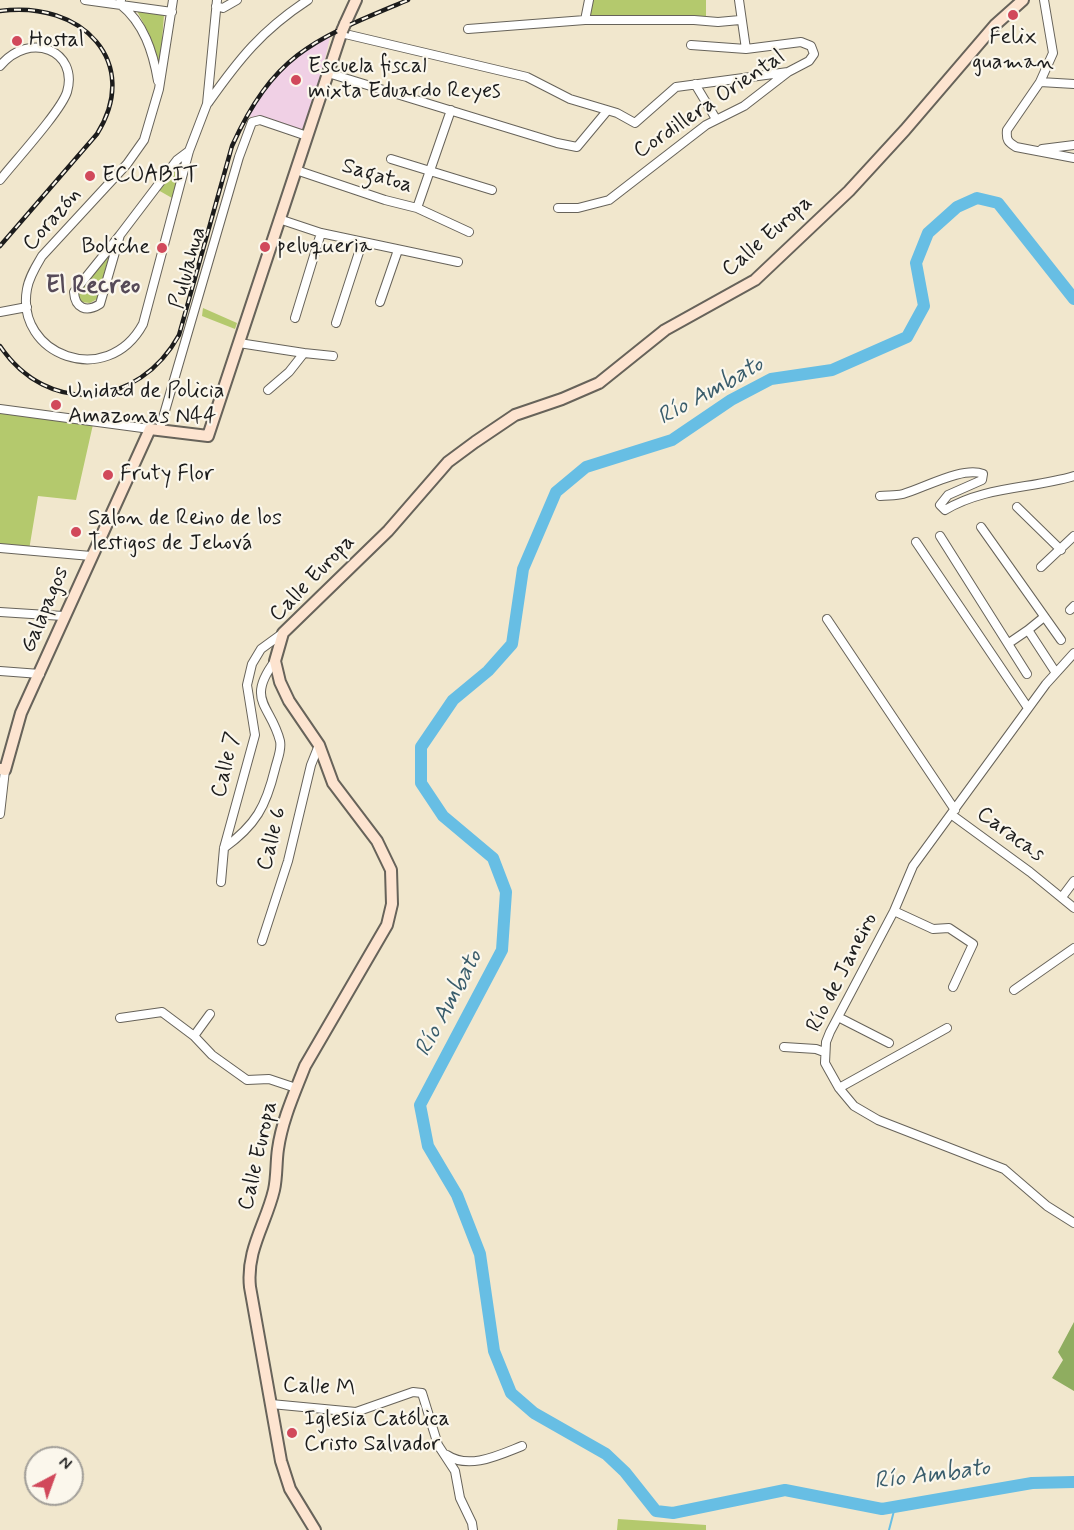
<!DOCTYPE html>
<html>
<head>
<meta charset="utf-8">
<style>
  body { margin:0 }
  #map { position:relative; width:1074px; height:1530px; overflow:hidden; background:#f1e7cd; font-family:Mynerve,sans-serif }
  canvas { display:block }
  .north { position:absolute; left:24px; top:1446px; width:60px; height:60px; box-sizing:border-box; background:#fbf7ec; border:2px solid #a29f99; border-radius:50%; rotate:41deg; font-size:16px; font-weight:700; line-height:24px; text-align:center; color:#1c1c1c }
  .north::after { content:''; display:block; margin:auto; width:21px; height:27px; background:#d1495b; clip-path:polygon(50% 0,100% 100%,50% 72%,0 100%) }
</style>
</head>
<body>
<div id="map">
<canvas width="1074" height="1530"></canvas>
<div class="north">N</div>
</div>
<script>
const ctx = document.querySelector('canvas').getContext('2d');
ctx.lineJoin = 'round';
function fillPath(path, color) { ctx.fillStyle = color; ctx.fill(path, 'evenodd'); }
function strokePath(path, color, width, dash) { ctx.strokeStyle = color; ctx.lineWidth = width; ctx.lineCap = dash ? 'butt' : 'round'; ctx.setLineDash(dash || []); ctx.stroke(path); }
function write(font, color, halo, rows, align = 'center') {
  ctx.font = font + ' Mynerve,sans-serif'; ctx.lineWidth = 4.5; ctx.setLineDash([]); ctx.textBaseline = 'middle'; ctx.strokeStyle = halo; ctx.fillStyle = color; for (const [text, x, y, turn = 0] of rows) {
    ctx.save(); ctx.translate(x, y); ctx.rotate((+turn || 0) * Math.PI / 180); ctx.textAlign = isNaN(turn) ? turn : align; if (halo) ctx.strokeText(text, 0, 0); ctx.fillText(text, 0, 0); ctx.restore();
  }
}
fillPath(new Path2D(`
  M 331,33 L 307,136 L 255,120 L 247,114 L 262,91 L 281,70 L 303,49 Z`), '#f0d0e5');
fillPath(new Path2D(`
  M 593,0 L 706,0 L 706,16 L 590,15 Z
  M 137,11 L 164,15 L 160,65 L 149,34 Z
  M 179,160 L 182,162 L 172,198 L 158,190 Z
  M 111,249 L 97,299 L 90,303 L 81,302 L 77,291 Z
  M 203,308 L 237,323 L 235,329 L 202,316 Z
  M 0,409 L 94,420 L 76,500 L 38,496 L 29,550 L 0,548 Z
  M 618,1519 L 706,1525 L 706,1530 L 617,1530 Z`), '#b4c96d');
fillPath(new Path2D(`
  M 1074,1322 L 1074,1391 L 1052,1378 L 1063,1360 L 1058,1352 Z`), '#8fad60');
strokePath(new Path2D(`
  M 889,1530 L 895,1507`), '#67bee4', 2);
strokePath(new Path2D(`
  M 1074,299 L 998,203 L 977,198 L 957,207 L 928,233 L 916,263 L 924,306 L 907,337 L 832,370 L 771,379 L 731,400 L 672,440 L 586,467 L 556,492 L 523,569 L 512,644 L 488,671 L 453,700 L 421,747 L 421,783 L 443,816 L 493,858 L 506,892 L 502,950 L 420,1105 L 428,1146 L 457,1195 L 480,1254 L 494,1351 L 511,1393 L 534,1413 L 606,1454 L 625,1472 L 656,1511 L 673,1513 L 785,1490 L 882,1509 L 1032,1483 L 1074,1482`), '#67bee4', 12);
const street = new Path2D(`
  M 85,0 L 172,12
  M 121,0 L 120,4 C 144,23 153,52 158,81
  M 173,0 L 159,89 L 144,140 L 127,164 L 42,256 C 36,266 29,277 27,289 C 15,355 107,390 143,324 L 189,151 L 207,104 L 217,0
  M 739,0 L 746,49
  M 1044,0 L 1053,53 L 1040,82 L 1007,130 C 1006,140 1008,142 1016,147 L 1074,158
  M 216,6 L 223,8 L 237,0
  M 585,20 L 589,0
  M 468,29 L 585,20 L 694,20 L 718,22 L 740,20
  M 341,33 L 527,77 L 570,99 L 617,113 L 635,123 L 676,87 L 788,72
  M 0,66 C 30,30 79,51 67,92 C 61,111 15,161 0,180
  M 328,73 L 557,143 L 577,147 L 607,111
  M 1040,82 L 1074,84
  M 695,84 L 716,119
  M 208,103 C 239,59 262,30 308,0
  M 1042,149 L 1074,145
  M 391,159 L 492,190
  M 296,170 L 385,200 L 417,208 L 469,232
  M 417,208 L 451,110
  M 558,208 L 578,208 L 609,200 L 706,125 L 744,106 L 788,72 L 809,61 L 814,54 L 811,46 L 801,42 L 746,49 L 691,45
  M 279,219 L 321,233 L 458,262
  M 120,235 L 74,292 C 75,308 86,313 100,304 L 120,235 L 177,160 L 189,151
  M 380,302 L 398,250
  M 0,312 L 27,307
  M 295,318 L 321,233
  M 336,323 L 362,243
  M 239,343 L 304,353 L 289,372 L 268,390
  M 304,353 L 333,356
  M 0,409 L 150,429
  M 160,428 L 239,157 L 252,122 L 260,120 L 307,136
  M 880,496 C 887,495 896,496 903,494 C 924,488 963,466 983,474 L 982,480 L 948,495 L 940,505 L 945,510 C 985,486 1031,489 1074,476
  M 1017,507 L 1061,550
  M 981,527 L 1061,640
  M 940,536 L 1027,674
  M 916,542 L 1028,708
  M 0,548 L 91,556
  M 1041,567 L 1074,536
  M 1070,610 L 1074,606
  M 0,612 L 63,616
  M 827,619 L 955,810
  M 1028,630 L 1044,617
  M 1009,643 L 1028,630 L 1056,673
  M 1074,653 L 1046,684 L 913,866 L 894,911 L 830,1032 L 826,1042 L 825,1063 L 839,1088 L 854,1106 L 878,1120 L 1004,1169 L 1047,1206 L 1074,1223
  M 0,671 L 40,674
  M 0,814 L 5,770
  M 952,815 L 1030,872 L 1074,908
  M 224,848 C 256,825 266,806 275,769 C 277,760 282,750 280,741 C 271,705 245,701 275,661
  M 221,882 L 224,848 L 255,735 L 247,685 L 252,664 L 261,649 L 283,633
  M 1062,897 L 1074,881
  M 894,911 L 933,929 L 949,928 L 973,944 L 953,987
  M 262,941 L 288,861 L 311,765 L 319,745
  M 1014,990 L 1074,948
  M 120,1018 L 162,1012 L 194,1036 L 210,1014
  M 840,1018 L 889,1043
  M 194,1036 L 212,1055 L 247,1080 L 269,1079 L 296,1088
  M 784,1047 L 816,1049 L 824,1052
  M 839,1088 L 947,1028
  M 271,1404 L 356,1412 L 413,1392 L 422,1393 L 438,1445 L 455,1471 L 460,1498 L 472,1523 L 473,1530
  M 447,1455 C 469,1470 499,1455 522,1446`);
const secondary = new Path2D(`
  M 345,24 L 356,0
  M 0,769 L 5,770 L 21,713 L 150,429 L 208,436 L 342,31
  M 315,1530 L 290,1489 L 281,1461 L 250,1287 C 246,1250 266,1224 274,1190 C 277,1177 276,1162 278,1149 C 282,1120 295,1092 305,1066 L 387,925 L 392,904 L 391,870 L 377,841 L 333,783 L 319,745 L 289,701 L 280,682 L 275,661 L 283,633 L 388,531 L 448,462 L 475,442 L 515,415 L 562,399 L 599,383 L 665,330 L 755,280 L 849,191 L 905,130 L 995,25 L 1023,0`);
strokePath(street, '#67635a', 10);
strokePath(secondary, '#67635a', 14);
strokePath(street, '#fff', 8);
strokePath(secondary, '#fde4d0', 10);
const rail = new Path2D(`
  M 0,11 C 82,0 142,62 97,134 L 0,246
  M 0,346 C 48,417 139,408 179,335 L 232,146 C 275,51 318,38 408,0`);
strokePath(rail, '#1c1c1c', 4.5);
strokePath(rail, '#fbf7ec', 2, [7]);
const secondaryBridge = new Path2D(`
  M 342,31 L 345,24`);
strokePath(secondaryBridge, '#67635a', 14, []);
strokePath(secondaryBridge, '#fde4d0', 10);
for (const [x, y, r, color] of [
  [1013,15,6,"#d1495b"],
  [17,41,6,"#d1495b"],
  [296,80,6,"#d1495b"],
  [90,176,6,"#d1495b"],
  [265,247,6,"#d1495b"],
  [162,248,6,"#d1495b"],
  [56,405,6,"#d1495b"],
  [108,475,6,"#d1495b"],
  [76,532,6,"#d1495b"],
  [292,1433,6,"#d1495b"]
]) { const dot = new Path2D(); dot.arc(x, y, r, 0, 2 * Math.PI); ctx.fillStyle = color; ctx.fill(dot); strokePath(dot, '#fbf7ec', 2); }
write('22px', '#1c1c1c', '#fbf7ec', [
  ["Felix",1013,38,"center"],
  ["guaman",1013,63,"center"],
  ["Hostal",29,41],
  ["Escuela fiscal",308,67],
  ["mixta Eduardo Reyes",308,92],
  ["ECUABIT",102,176],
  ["peluqueria",277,247],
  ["Boliche",150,248,"right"],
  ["Unidad de Policia",68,392],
  ["Amazonas N44",68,417],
  ["Fruty Flor",120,475],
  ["Salon de Reino de los",88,519],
  ["Testigos de Jehová",88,544],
  ["Iglesia Católica",304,1420],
  ["Cristo Salvador",304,1445]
], 'left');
write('22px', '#1c1c1c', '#fbf7ec', [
  ["Cordillera Oriental",710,105,-34],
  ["Sagatoa",377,177,17],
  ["Corazón",53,220,-49],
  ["Calle Europa",768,237,-41],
  ["Pululahua",189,268,-74],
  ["Calle Europa",313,579,-46],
  ["Galapagos",46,610,-67],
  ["Calle 7",227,765,-77],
  ["Caracas",1010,835,36],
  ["Calle 6",273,839,-76],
  ["Río de Janeiro",843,973,-63],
  ["Calle Europa",259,1156,-77],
  ["Calle M",319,1388,3]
]);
write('bold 24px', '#564a58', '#fbf7ec', [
  ["El Recreo",93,287]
]);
write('italic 24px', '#3a5d6c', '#fbf7ec', [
  ["Río Ambato",711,392,-29],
  ["Río Ambato",450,1004,-62],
  ["Río Ambato",932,1476,-7]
]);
</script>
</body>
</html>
